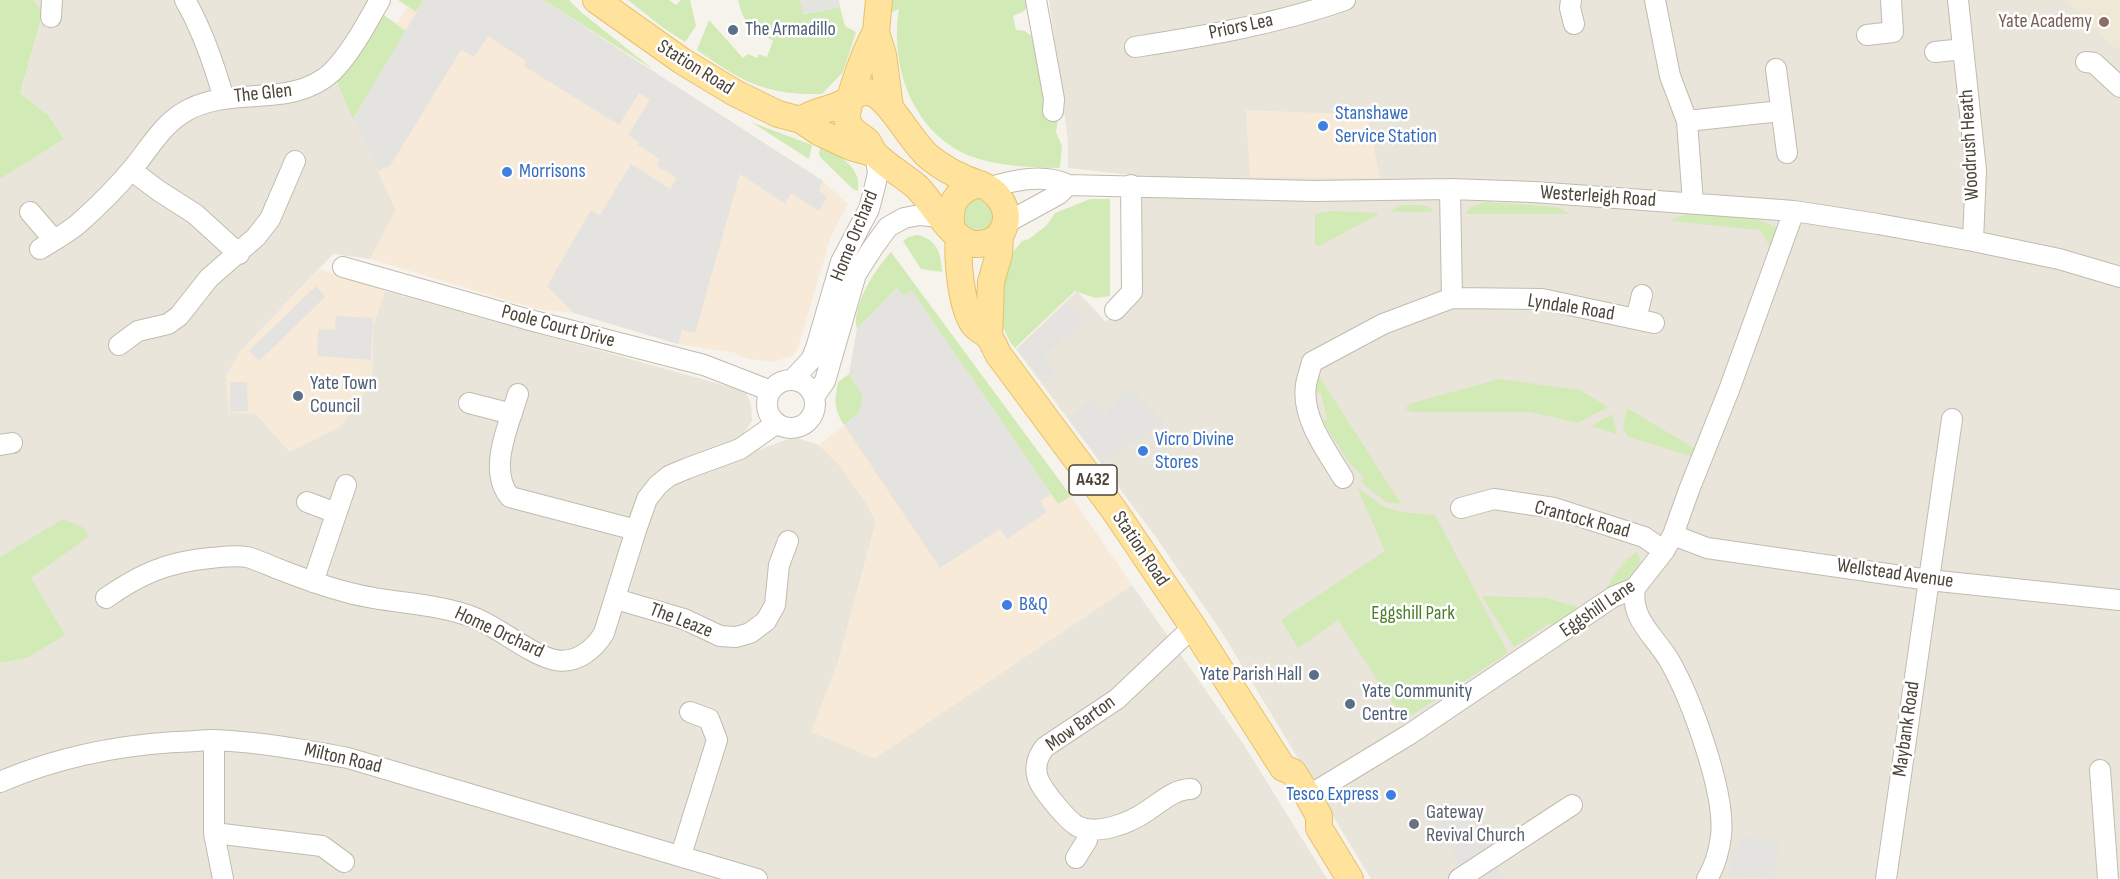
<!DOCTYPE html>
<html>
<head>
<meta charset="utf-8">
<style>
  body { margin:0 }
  canvas { display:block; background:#f6f3ec }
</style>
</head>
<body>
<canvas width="2120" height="879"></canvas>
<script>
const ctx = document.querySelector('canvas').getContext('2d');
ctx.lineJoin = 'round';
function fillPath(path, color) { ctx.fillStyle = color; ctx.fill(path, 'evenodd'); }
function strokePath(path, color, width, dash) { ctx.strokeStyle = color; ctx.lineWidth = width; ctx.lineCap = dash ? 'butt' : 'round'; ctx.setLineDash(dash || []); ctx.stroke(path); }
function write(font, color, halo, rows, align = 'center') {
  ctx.font = font + ' "Sofia Sans Condensed",sans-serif'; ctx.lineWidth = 5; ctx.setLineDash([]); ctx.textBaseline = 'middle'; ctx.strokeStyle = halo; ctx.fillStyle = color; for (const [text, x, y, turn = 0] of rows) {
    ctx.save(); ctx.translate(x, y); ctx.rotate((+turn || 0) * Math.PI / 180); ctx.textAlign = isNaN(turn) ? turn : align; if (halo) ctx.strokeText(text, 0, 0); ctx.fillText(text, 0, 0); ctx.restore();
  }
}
fillPath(new Path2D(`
  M 33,0 L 391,0 L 367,31 L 337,82 L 396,210 L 370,259 L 333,254 L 239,353 L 256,414 L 290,452 L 372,383 L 373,326 L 385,291 L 745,391 L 751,404 L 752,421 L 741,437 L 753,452 L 794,437 L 819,445 L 840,466 L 867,504 L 876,522 L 838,662 L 812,732 L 875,758 L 1132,585 L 1244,745 L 1327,879 L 0,879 L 0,663 L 27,658 L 31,577 L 24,544 L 0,557 L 0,179 L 64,139 L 49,116 L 20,93 L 43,13 Z
  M 1049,0 L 2066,0 L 2112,45 L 2120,48 L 2120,879 L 1371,879 L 1221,631 L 1155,536 L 1016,349 L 1077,291 L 1106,322 L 1137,295 L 1131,175 L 1068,168 L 1068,141 Z`), '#eae5da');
fillPath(new Path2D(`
  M 424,0 L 543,0 L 823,181 L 848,204 L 831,236 L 798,348 L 793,356 L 772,362 L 748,359 L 735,353 L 678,344 L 574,313 L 536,309 L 370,259 L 396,210 L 353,119 L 406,31 L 397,24 L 407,7 L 416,12 Z
  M 1246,110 L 1367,115 L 1380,178 L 1250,177 Z
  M 320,269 L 385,291 L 373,326 L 372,383 L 340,427 L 290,452 L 256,414 L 229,413 L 226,376 L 239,353 Z
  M 912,291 L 1058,504 L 1071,496 L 1132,585 L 875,758 L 811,732 L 838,662 L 876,523 L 867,504 L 840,466 L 819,445 L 859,413 L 863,395 L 849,374 L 857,329 Z`), '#f7ead8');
fillPath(new Path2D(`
  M 2066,0 L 2120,0 L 2120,48 L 2112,45 Z`), '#efe8d6');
fillPath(new Path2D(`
  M 0,0 L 33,0 L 43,12 L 20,93 L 49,116 L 64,139 L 0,179 Z
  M 398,0 L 424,0 L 416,12 Z
  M 543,0 L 569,0 L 582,13 L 654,70 Z
  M 628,0 L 669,0 L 676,5 L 681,0 L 690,0 L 696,26 L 685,42 L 662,27 Z
  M 738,0 L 800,0 L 804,14 L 840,7 L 845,26 L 856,32 L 843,72 L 822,94 C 764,95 743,82 697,50 L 709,20 L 743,58 L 748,54 L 757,58 L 759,54 L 767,57 L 773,41 C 752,27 744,26 738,0 Z
  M 888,0 L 1029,0 C 1028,11 1022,12 1013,16 L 1016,30 L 1025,31 L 1035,39 L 1058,117 L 1056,132 L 1062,146 L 1060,168 C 1031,167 1001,167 973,157 C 914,136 889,67 899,9 L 888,14 Z
  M 381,13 L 406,31 L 353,119 L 337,82 L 367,31 Z
  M 751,122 L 812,145 L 809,159 Z
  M 820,146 C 839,155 862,167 858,191 L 853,189 L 823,160 L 819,155 Z
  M 979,195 L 993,205 L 994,222 C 982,235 968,234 960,218 L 963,202 Z
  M 1090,199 L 1110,199 L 1110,296 L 1095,298 L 1075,291 L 1015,348 L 1010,342 L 1002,325 L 1003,280 L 1013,252 L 1022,241 L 1029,239 L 1047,225 L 1055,213 Z
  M 1484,202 L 1558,207 L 1570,214 L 1465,214 L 1471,207 Z
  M 1400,205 L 1423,205 L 1432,209 L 1432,212 L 1390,212 Z
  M 1332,211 L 1378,213 L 1376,216 L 1319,246 L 1315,244 L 1315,215 L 1319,213 Z
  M 1685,214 C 1713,216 1759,214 1780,230 L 1775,254 L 1760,230 L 1669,221 Z
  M 917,235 C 937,239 941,253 942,272 L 921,269 L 903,241 L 908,237 Z
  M 891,252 L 1071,496 L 1058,504 L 912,291 L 903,296 L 897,288 L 857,329 C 851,306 876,268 891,252 Z
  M 1317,373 L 1401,504 L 1386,502 L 1361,482 L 1364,478 L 1348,461 L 1322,420 L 1327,419 L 1321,393 L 1314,393 Z
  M 849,374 L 863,395 L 859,413 L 844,425 C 834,408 834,402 838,382 Z
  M 1499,379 L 1580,390 L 1608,407 L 1578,423 L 1530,412 L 1412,412 L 1407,410 L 1406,408 L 1409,404 Z
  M 1627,408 L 1697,450 L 1694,457 L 1628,437 L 1623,428 Z
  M 1612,414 L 1617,434 L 1591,426 Z
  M 1357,487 L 1384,507 L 1403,512 L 1435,515 L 1508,653 L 1404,720 L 1338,620 L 1298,648 L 1281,620 L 1385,551 Z
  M 63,519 L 84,528 L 89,536 L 31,578 L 65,635 L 27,658 L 0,663 L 0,557 Z
  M 1637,552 L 1640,560 L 1637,572 L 1607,594 L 1605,591 C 1613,576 1623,561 1637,552 Z
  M 1482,596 L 1547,598 L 1581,608 L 1554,625 L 1548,624 L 1514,647 Z`), '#d2eab5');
fillPath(new Path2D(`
  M 424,0 L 543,0 L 823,181 L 819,190 L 827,197 L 819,211 L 791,193 L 785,204 L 740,174 L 695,333 L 682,330 L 678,344 L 574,313 L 547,286 L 591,210 L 600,215 L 631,164 L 670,189 L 677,178 L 657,166 L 660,159 L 638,145 L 639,142 L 628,135 L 650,100 L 639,93 L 619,125 L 524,66 L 526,61 L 488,36 L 474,57 L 461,50 L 390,166 L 378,171 L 353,119 Z
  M 800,0 L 839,0 L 840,7 L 803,14 Z
  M 316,286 L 325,297 L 259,361 L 249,351 Z
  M 897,288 L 903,296 L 912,291 L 1051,494 L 1040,501 L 1047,512 L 1007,539 L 1000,529 L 940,568 L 844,425 L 859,413 L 863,395 L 849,374 L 857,329 Z
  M 1067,303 L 1083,321 L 1043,357 L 1056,373 L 1045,383 L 1018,349 Z
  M 336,316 L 373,318 L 371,360 L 317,356 L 318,329 L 335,330 Z
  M 230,382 L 247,382 L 248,411 L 230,412 Z
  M 1129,388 L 1164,422 L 1103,463 L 1069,419 L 1090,399 L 1105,414 Z
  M 1460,808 L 1489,849 L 1460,869 L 1455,856 L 1445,841 L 1439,841 L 1430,828 Z
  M 1740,837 L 1779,842 L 1774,879 L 1729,875 L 1733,847 L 1738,847 Z
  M 1496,865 L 1505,879 L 1474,879 Z`), '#e5e3e0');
const minor = new Path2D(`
  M 185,0 C 203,31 214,64 224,99
  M 1036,0 L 1054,99 L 1053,111
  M 1571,0 L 1570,8 L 1574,24
  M 1655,0 L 1670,76 L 1687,121 L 1693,203
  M 1958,0 L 1976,170 L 1973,241
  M 51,17 L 52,0
  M 1867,35 L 1893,32 L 1891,0
  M 1135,47 C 1205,36 1277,24 1345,0
  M 1935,52 L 1963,49
  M 2086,62 L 2094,63 L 2120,87
  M 1776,69 L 1787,153
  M 1687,121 L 1781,111
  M 131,170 L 159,191 L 195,214 L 239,254
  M 988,188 C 1013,180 1044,173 1068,185 L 1314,191 L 1450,189 L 1534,192 L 1794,211 L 1878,224 L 1973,241 L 2059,259 L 2120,277
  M 1450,189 L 1452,298
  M 30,212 L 54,240
  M 1006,223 L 1059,194 L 1068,185
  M 40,249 C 53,241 67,233 78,224 C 95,209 118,186 133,168 C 148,150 161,127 181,114 C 227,83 290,111 332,72 C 352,52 366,24 380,0
  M 343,267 L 526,319 L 704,365 L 771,391
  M 1115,310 L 1132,292 L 1131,185
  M 1636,319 L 1642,295
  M 119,345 L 138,331 L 168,324 L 179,316 L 209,278 L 256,237 L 270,219 L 295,161
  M 792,380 L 811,360 L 816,348 L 841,262 L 869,209 L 874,190 L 878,173 L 875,153
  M767 404a24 24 0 1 1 48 0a24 24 0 1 1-48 0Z
  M 518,394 C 509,425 487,470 510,497 L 636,530
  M 814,397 L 825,381 L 856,274 L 872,249 L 888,227 L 904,218 L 920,215 L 940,217
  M 469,403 L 512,414
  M 0,445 L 12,443
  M 1343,478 C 1327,451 1301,418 1306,385 C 1307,378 1310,370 1312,362 L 1383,324 L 1452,298 L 1542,299 L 1654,323
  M 307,502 L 336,513
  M 1461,508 L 1494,499 L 1554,508 L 1644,537 L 1664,551
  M 1673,535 L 1707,548 L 1929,580 L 2120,600
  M 313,582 L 346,485
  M 1635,588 C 1630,619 1654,635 1669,660 C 1691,698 1726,793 1721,836 C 1719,852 1715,866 1707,879
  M 106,598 C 140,574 168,562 210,558 C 222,557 235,555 247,557 C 258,560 270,566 281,570 C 304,579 326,587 350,593 C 391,604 435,602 475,618 C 500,628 531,655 555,660 C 576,664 594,650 604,633 L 636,530 L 647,499 L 658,485 L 669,476 L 688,468 L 740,449 L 777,423
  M 616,599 L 684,619 L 720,636 L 736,637 L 750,633 L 766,621 L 775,605 L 779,565 L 788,541
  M 214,740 L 214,833 L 223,879
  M 2100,770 L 2108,879
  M 0,782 C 55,758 114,746 174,742 C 188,742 202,740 215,740 C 260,742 304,750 348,758 L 757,879
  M 1191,789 C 1174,789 1161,802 1147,811 C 1130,823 1097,836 1077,826 C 1067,820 1047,795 1041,785 C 1033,772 1036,758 1045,747 L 1117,699 L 1193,627
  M 1308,796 L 1410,734 L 1613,597 L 1635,588 L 1664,551 L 1673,535 L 1689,490 L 1729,390 L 1794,211
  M 214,833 L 322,846 L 344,862
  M 681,855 L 717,740 L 709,719 L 690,712
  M 1076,858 L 1087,840 L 1087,829
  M 1459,879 L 1572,805
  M 1886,879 L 1952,419`);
const major = new Path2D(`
  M 596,0 L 682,61 L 735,93 L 778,114 L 801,120 L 819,132 L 851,147 L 872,153
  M 879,0 L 876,32 L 883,55 L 890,107
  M 801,120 C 817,109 829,111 843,103 C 853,98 860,89 872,93 C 890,99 911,142 929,157 C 939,165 952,173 964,178 C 977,184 991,186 999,198 C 1007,208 1008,221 1002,232 C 996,242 981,246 970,243 C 950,237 932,202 917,187 C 903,175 886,166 874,153 C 871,149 870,144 867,141 C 860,134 851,133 848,122 C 843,107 867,47 876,32
  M 952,229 C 947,206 956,189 980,184
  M 959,237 C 957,258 961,308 974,325 C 978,330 985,332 989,337 C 993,342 995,348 998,354 L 1114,510 L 1193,627 L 1283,768 L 1293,772 L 1308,796 L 1319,816 L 1319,828 L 1350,879
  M 989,336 L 991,282 L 999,254 L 1000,234`);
strokePath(minor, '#c2bbae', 22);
strokePath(major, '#e6c16a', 28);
strokePath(minor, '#fff', 20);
strokePath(major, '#ffe39c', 26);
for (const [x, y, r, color] of [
  [2104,22,6,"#8d6e63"],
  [733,30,6,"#5c6f8a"],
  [1323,126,6,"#3f7fe0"],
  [507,172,6,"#3f7fe0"],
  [298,396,6,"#5c6f8a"],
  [1143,451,6,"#3f7fe0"],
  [1007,605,6,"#3f7fe0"],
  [1314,675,6,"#5c6f8a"],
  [1350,704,6,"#5c6f8a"],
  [1391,795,6,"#3f7fe0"],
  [1414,824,6,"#6b7280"]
]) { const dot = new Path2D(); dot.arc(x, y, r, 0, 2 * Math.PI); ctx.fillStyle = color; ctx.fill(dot); strokePath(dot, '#fff', 2); }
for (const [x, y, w] of [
  [1093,480,48]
]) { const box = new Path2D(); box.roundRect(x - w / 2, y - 15, w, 30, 4.5); ctx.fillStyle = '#fff'; ctx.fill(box); strokePath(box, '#4b4439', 1.5); }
write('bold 18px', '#4b4439', null, [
  ["A432",1093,480]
]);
write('20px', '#785e54', '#fff', [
  ["Yate Academy",2092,22]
], 'right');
write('20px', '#4b4439', '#fff', [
  ["Priors Lea",1241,27,-12],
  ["Station Road",695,68,32],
  ["The Glen",263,94,-6],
  ["Woodrush Heath",1970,145,-93],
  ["Westerleigh Road",1598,197,4],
  ["Home Orchard",855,236,-68],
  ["Lyndale Road",1571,308,9],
  ["Poole Court Drive",558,327,15],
  ["Crantock Road",1582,520,15],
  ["Station Road",1140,549,56],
  ["Wellstead Avenue",1895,574,8],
  ["Eggshill Lane",1598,609,-34],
  ["The Leaze",681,621,21],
  ["Home Orchard",499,633,25],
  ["Mow Barton",1081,724,-36],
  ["Maybank Road",1907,729,-82],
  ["Milton Road",343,759,13]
]);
write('20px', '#4e5e75', '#fff', [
  ["The Armadillo",745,30],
  ["Yate Town",310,384],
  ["Council",310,407],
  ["Yate Parish Hall",1302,675,"right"],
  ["Yate Community",1362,692],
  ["Centre",1362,715]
], 'left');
write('20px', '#366cbe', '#fff', [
  ["Stanshawe",1335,114],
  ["Service Station",1335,137],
  ["Morrisons",519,172],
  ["Vicro Divine",1155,440],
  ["Stores",1155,463],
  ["B&Q",1019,605],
  ["Tesco Express",1379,795,"right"]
], 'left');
write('20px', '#4a7f2a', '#fff', [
  ["Eggshill Park",1413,614]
]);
write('20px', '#5b616d', '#fff', [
  ["Gateway",1426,813],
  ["Revival Church",1426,836]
], 'left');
</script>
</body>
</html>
